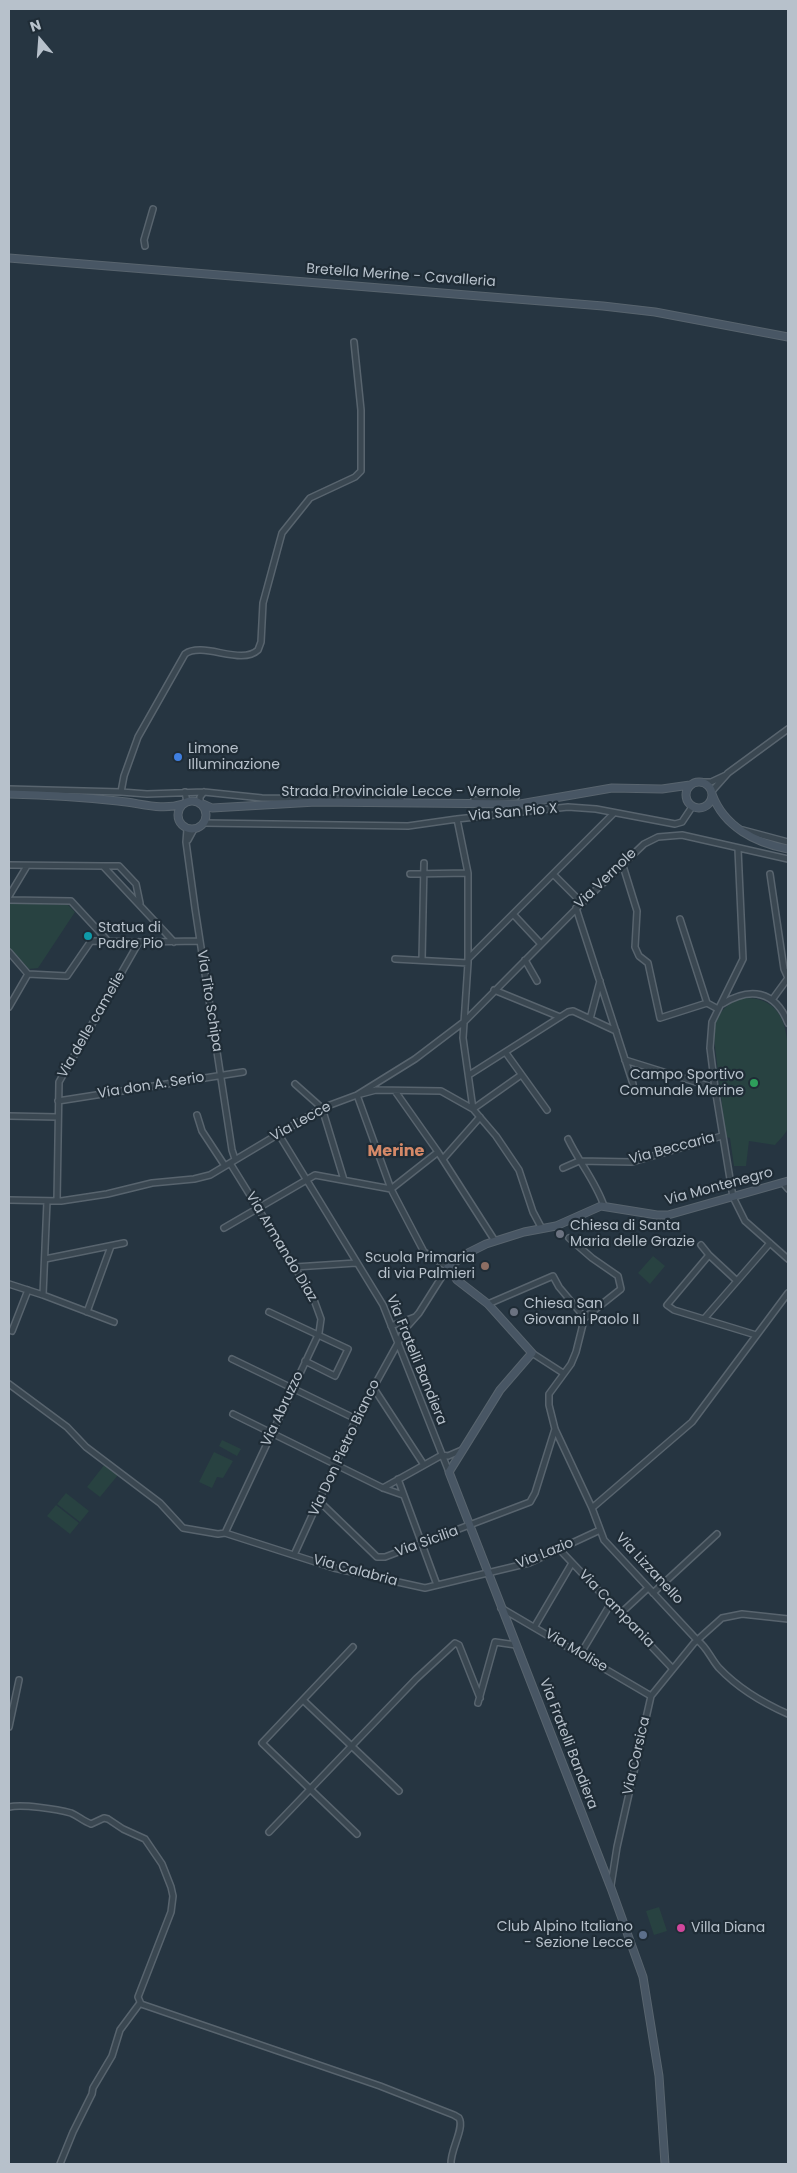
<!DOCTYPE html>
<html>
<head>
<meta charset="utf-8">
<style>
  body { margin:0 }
  #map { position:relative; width:797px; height:2173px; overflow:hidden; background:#263541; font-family:Poppins,sans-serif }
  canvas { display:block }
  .frame { position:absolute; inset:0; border:10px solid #b7c1cb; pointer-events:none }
  .north { position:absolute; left:15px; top:15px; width:50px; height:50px; -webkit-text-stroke:4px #1f2c36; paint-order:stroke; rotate:342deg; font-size:14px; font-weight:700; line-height:20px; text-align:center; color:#b7c1cb }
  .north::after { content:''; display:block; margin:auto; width:18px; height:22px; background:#b7c1cb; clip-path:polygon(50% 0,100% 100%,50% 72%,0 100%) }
</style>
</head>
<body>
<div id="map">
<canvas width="797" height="2173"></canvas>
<div class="frame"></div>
<div class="north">N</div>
</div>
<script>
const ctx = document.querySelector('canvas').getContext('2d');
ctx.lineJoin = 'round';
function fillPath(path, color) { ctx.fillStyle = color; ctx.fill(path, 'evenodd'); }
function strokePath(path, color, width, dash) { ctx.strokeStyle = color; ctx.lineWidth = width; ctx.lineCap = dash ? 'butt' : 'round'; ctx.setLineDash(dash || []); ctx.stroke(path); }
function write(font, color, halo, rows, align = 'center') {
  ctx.font = font + ' Poppins,sans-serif'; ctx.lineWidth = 4.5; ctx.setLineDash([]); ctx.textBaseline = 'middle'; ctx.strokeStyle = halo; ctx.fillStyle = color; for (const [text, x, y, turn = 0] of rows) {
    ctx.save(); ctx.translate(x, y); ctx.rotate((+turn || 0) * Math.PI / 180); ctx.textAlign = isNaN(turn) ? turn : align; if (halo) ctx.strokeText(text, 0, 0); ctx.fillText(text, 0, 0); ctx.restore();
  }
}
fillPath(new Path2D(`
  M 10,903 L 68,905 L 75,912 L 38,968 L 29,969 L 9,948 L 9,906 Z
  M 744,998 C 794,997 788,1049 788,1084 C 788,1097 791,1114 788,1127 C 787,1133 779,1140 775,1145 L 749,1141 L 746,1166 L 734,1166 L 730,1138 L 726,1137 L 713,1030 C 717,1013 727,1002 744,998 Z
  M 653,1256 L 665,1266 L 650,1284 L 638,1273 Z
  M 222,1440 L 241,1449 L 237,1456 L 219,1446 Z
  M 214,1452 L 233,1461 L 223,1478 L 217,1477 L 212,1488 L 199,1482 Z
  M 105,1464 L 118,1475 L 100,1497 L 87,1487 Z
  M 66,1493 L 89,1511 L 80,1522 L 57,1504 Z
  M 56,1505 L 79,1523 L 70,1534 L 47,1516 Z
  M 659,1907 L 667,1931 L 654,1935 L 646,1911 Z`), '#284241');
const street = new Path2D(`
  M 145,246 L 144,240 L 153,209
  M 703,782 L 711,782 L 726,775
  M 9,789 L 121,792 L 124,776 L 138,737 L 185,654 C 203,641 241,666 258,650 L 261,642 L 263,603 L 282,533 L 310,498 L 355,477 L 361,471 L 361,410 L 354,342
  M 712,791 L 728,773 L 788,729
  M 121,792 L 147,794 L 204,792 L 262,798 L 401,799
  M 185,792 L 187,802
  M 474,800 L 516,797
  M 200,802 L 200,797 L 204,792
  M 204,823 L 408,826 L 457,819
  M 187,829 L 186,842 L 195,908 L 232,1150 L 235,1159
  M 743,830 L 788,842
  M 188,840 L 194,829
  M 738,849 L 743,959 L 712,1022 L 710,1048 L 715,1088 L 733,1197 L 745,1221 L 788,1259
  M 9,865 L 103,866 L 174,942
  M 621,865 L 624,869 L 637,911 L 635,947 L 639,956 L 648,963 L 660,1018 L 707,1003
  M 104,866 L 119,866 L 136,884 L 140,903
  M 410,874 L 468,873
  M 553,874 L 582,903
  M 770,874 L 784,969 L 788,978
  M 9,896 L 27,866
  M 9,900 L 71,901 L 108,941
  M 576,908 L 633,1084
  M 513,914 L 541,944
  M 680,919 L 707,1003 L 718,1009
  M 9,952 L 28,974 L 67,976 L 91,941 L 139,942 L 200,941
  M 395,959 L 468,963
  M 468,959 L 614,813
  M 422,960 L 424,863
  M 525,960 L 537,981
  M 494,990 L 560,1017
  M 772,1000 L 788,978
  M 722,1004 C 750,987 775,990 788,1023
  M 9,1007 L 28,974
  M 590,1019 L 600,981
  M 506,1053 L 547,1110
  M 625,1060 L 715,1088
  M 469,1075 L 568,1012 L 573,1011 L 616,1031
  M 521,1075 L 473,1109 L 463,1038 L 468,963 L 468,873 L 457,819 L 568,807 L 596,809 L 675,824 L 682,822 L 692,807
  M 295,1084 L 322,1108 L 344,1180
  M 395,1091 L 438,1152 L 495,1241
  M 58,1101 L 243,1072
  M 197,1115 L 202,1131 L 225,1166
  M 9,1116 L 58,1117
  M 278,1133 L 383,1305 L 449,1472
  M 568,1139 C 579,1162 596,1182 604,1206
  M 443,1159 L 480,1117
  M 563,1168 L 579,1161 L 632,1162 L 722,1136
  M 783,1183 L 788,1189
  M 9,1200 L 61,1201 L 107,1194 L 152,1183 L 194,1179 L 210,1175 L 322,1108 L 357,1095 L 376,1090 L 441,1091 L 473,1109 L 496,1136 L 519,1170 L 533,1212 L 541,1227
  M 57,1201 L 59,1082 L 139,942
  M 224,1228 L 315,1175 L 391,1189 L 438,1152
  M 569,1238 L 592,1258 L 618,1276 L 621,1289 L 582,1320
  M 701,1245 L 709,1255 L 667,1305 L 674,1310 L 756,1335
  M 709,1255 L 737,1281
  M 45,1259 L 124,1243
  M 295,1267 L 356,1263
  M 9,1284 L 43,1295 L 114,1322
  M 43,1295 L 47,1201
  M 488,1304 L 553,1276 L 559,1287 L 580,1312 L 583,1324 L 576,1352 L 571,1364 L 549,1394 L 549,1405 L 555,1429 L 592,1508 L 604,1540 L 697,1640 C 707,1647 711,1659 719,1668 C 738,1688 763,1703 788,1714
  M 87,1312 L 111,1246
  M 269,1312 L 348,1349 L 335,1376 L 305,1361
  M 704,1319 L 770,1243
  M 391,1326 L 415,1317
  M 12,1331 L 28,1290
  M 532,1353 L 563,1373
  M 232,1359 L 356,1419
  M 9,1384 L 67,1427 L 86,1447 L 160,1503 L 183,1528 L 218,1534 L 225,1533 L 334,1568 L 425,1588 L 529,1563 L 600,1530
  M 373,1387 L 424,1465
  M 233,1414 L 383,1488 L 403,1495
  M 398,1479 L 437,1585
  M 383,1488 L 442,1455 L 448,1456 L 462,1450
  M 319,1501 L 377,1557 L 385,1557 L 530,1502 L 535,1493 L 555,1429
  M 592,1508 L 692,1422 L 788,1293
  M 225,1533 L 319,1333 L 321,1319 L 313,1297 L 230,1163
  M 560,1550 L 672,1668
  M 294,1555 L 356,1419 L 398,1343 L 404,1330 L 419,1313 L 448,1267 L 424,1252 L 391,1189 L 357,1095 L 415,1059 L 465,1021 L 582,903 L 644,844 L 658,837 L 682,835 L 788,859
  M 653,1593 L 717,1534
  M 501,1608 L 651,1696
  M 621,1613 L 648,1588
  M 535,1626 L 572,1563
  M 353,1647 L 262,1743 L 357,1834
  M 581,1653 L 611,1603
  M 303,1700 L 399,1791
  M 478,1703 L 495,1642 L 516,1645
  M 9,1727 L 19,1680
  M 9,1807 C 22,1804 57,1809 71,1813 C 78,1816 83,1821 91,1824 L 104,1818 L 108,1819 L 123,1829 L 145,1839 L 162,1864 L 171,1887 L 173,1896 L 171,1912 L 138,1997 L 141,2004 L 380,2086 L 454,2115 L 459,2118 C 465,2128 450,2150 451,2164
  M 269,1832 L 416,1679 L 455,1643 L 459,1645 L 480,1698
  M 611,1885 L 617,1847 L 651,1696 L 694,1643 L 722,1618 L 742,1614 L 788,1619
  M 60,2164 L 73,2132 L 92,2094 L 93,2088 L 112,2056 L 120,2030 L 140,2003`);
const secondary = new Path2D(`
  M 9,258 L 603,306 L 655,312 L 788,337
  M686 795a13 13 0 1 1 26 0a13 13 0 1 1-26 0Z
  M 9,794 C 45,795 81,797 118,801 C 141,803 161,811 183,804
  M 712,794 C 724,827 756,843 788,849
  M178 815a14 14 0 1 1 28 0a14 14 0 1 1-28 0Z
  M 203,804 L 212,808 L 316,802 L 520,804 L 612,788 L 662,789 L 690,785
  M 665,2164 L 659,2076 L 643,1977 L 611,1888 L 449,1472 L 500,1390 L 532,1353 L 488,1304 L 457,1280 L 448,1267 L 468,1253 L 486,1244 L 524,1232 L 556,1226 L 601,1206 L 657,1215 L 668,1215 L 788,1181`);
strokePath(street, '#58646e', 8);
strokePath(secondary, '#58646e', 9);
strokePath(street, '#3a4751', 5);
strokePath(secondary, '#485664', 7);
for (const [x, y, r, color] of [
  [178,757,5,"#3f7fe0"],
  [88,936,5,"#0f9aa8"],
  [754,1083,5,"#2e9e5b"],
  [560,1234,5,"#6b7280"],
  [485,1266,5,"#8d6e63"],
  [514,1312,5,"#6b7280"],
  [681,1928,5,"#d1479c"],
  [643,1935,5,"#5c6f8a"]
]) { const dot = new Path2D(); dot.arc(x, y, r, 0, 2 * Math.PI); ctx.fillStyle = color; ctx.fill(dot); strokePath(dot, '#1f2c36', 2); }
write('14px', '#b7c1cb', '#1f2c36', [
  ["Bretella Merine - Cavalleria",401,276,4],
  ["Strada Provinciale Lecce - Vernole",401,792],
  ["Via San Pio X",513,813,-5],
  ["Via Vernole",606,879,-44],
  ["Via Tito Schipa",209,1001,81],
  ["Via delle camelie",92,1025,-60],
  ["Via don A. Serio",151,1086,-9],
  ["Via Lecce",301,1122,-29],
  ["Via Beccaria",672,1149,-15],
  ["Via Montenegro",719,1187,-15],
  ["Via Armando Diaz",281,1247,59],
  ["Via Fratelli Bandiera",416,1360,68],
  ["Via Abruzzo",283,1409,-65],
  ["Via Don Pietro Bianco",345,1448,-65],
  ["Via Sicilia",427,1542,-20],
  ["Via Lazio",545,1554,-22],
  ["Via Lizzanello",649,1569,47],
  ["Via Calabria",355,1571,15],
  ["Via Campania",616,1609,46],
  ["Via Molise",576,1651,31],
  ["Via Fratelli Bandiera",568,1744,69],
  ["Via Corsica",637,1756,-77]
]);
write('14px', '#b7c1cb', '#1f2c36', [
  ["Limone",188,749],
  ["Illuminazione",188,765],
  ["Statua di",98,928],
  ["Padre Pio",98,944],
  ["Campo Sportivo",744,1075,"right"],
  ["Comunale Merine",744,1091,"right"],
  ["Chiesa di Santa",570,1226],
  ["Maria delle Grazie",570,1242],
  ["Scuola Primaria",475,1258,"right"],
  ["di via Palmieri",475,1274,"right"],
  ["Chiesa San",524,1304],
  ["Giovanni Paolo II",524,1320],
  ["Club Alpino Italiano",633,1927,"right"],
  ["- Sezione Lecce",633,1943,"right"],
  ["Villa Diana",691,1928]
], 'left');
write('bold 16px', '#d58968', '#1f2c36', [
  ["Merine",396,1152]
]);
</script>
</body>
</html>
